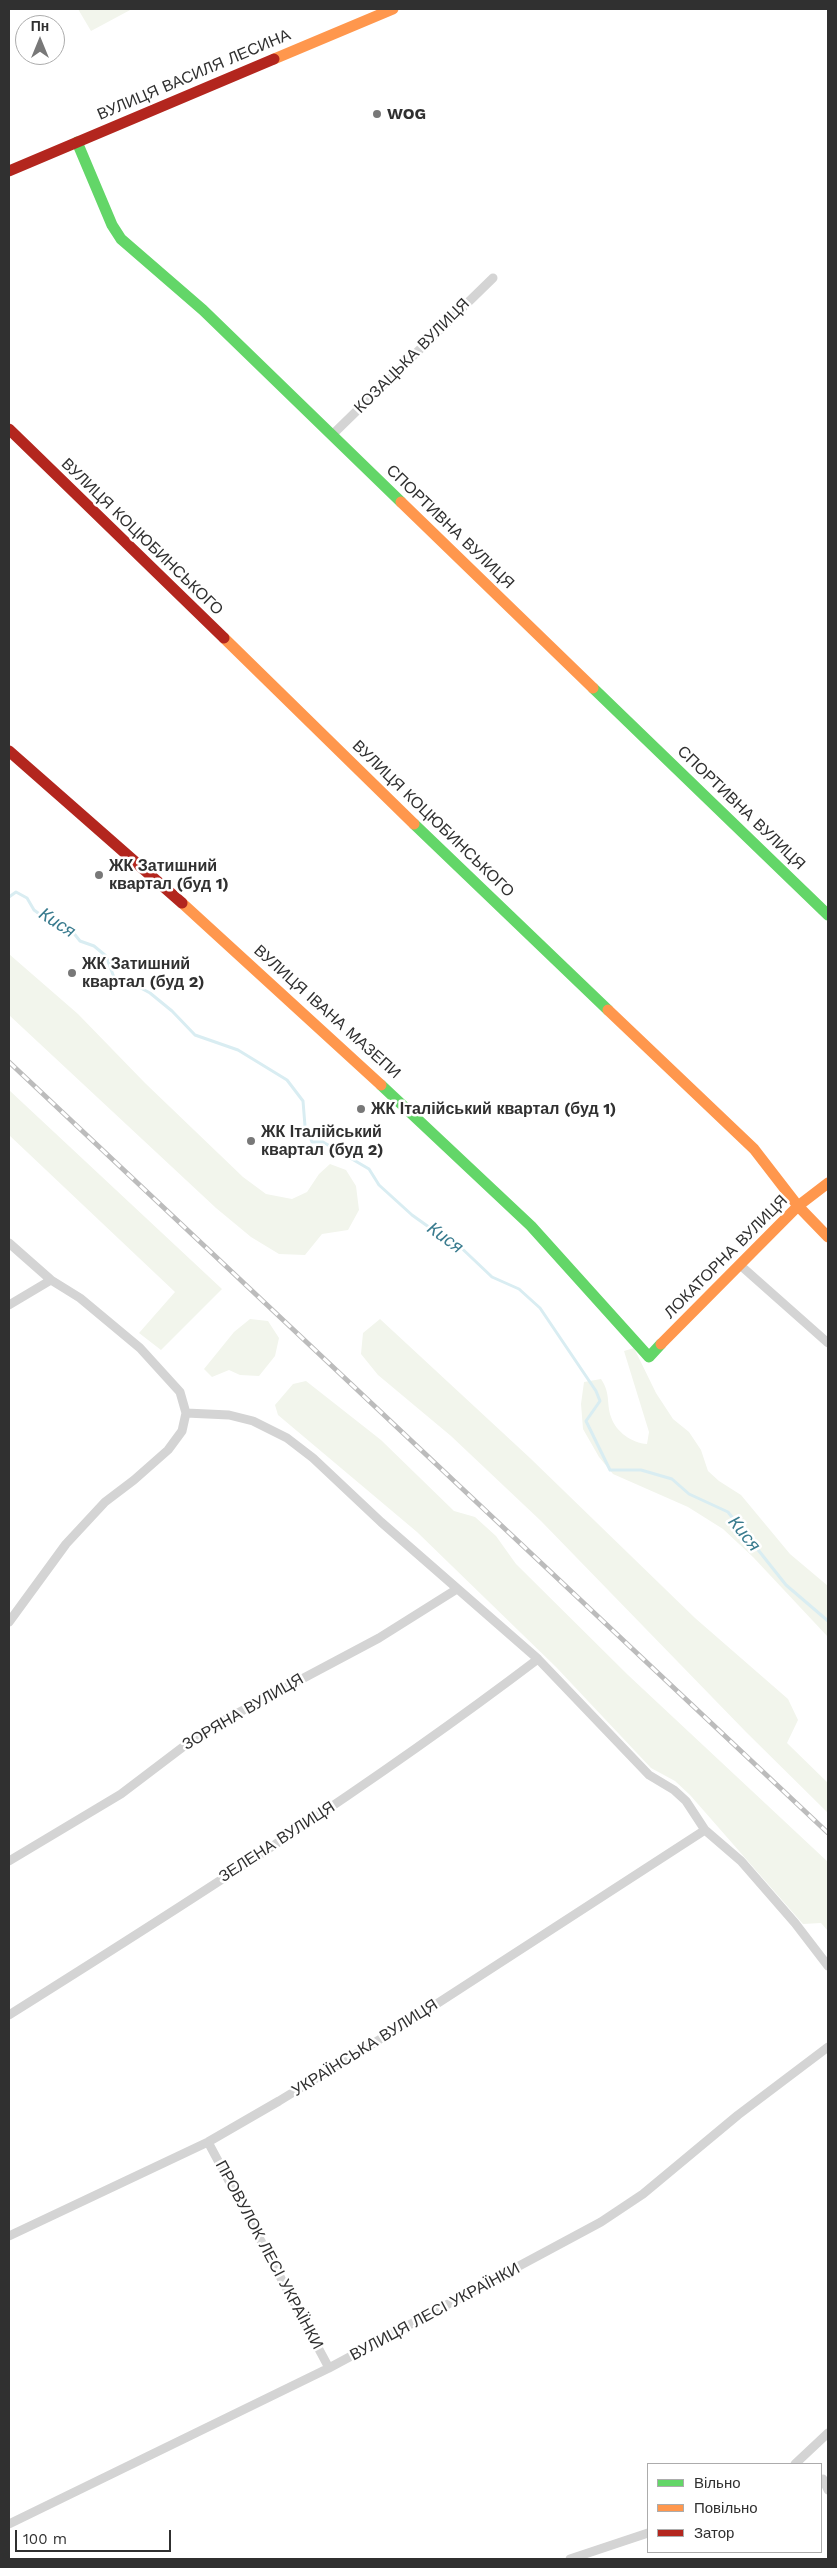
<!DOCTYPE html>
<html>
<head>
<meta charset="utf-8">
<style>
  body { margin:0 }
  #map { position:relative; width:837px; height:2568px; overflow:hidden; background:#fff; font-family:"Work Sans",sans-serif }
  canvas { display:block }
  .frame { position:absolute; inset:0; border:10px solid #303030; pointer-events:none }
  .legend { position:absolute; left:647px; top:2463px; width:175px; height:90px; box-sizing:border-box; background:#fff; border:1px solid #acacac; margin:0; padding:6px 9px; list-style:none; font-size:15px; color:#303030 }
  .legend li { display:flex; align-items:center; gap:10px; height:25px }
  .legend b { width:25px; border:1px solid #acacac }
  .north { position:absolute; left:15px; top:15px; width:50px; height:50px; box-sizing:border-box; background:#fff; border:1px solid #acacac; border-radius:50%; rotate:0deg; font-size:14px; font-weight:700; line-height:20px; text-align:center; color:#303030 }
  .north::after { content:''; display:block; margin:auto; width:18px; height:22px; background:#787878; clip-path:polygon(50% 0,100% 100%,50% 72%,0 100%) }
  .scale { position:absolute; left:15px; top:2530px; width:156px; height:22px; box-sizing:border-box; border:2px solid #303030; border-top:0; padding-left:6px; font-size:15px; line-height:18px; white-space:nowrap; color:#303030; -webkit-text-stroke:4px #fff; paint-order:stroke }
</style>
</head>
<body>
<div id="map">
<canvas width="837" height="2568"></canvas>
<div class="frame"></div>
<ul class="legend">
<li><b style="height:6px;background:#63d668"></b>Вільно</li>
<li><b style="height:6px;background:#ff974d"></b>Повільно</li>
<li><b style="height:6px;background:#b3261e"></b>Затор</li>
</ul>
<div class="north">Пн</div>
<div class="scale">100 m</div>
</div>
<script>
const ctx = document.querySelector('canvas').getContext('2d');
ctx.lineJoin = 'round';
function fillPath(path, color) { ctx.fillStyle = color; ctx.fill(path, 'evenodd'); }
function strokePath(path, color, width, dash) { ctx.strokeStyle = color; ctx.lineWidth = width; ctx.lineCap = dash ? 'butt' : 'round'; ctx.setLineDash(dash || []); ctx.stroke(path); }
function write(font, color, halo, rows, align = 'center') {
  ctx.font = font + ' "Work Sans",sans-serif'; ctx.lineWidth = 5; ctx.setLineDash([]); ctx.textBaseline = 'middle'; ctx.strokeStyle = halo; ctx.fillStyle = color; for (const [text, x, y, turn = 0] of rows) {
    ctx.save(); ctx.translate(x, y); ctx.rotate((+turn || 0) * Math.PI / 180); ctx.textAlign = isNaN(turn) ? turn : align; if (halo) ctx.strokeText(text, 0, 0); ctx.fillText(text, 0, 0); ctx.restore();
  }
}
fillPath(new Path2D(`
  M 78,9 L 132,9 L 91,31 Z
  M 9,954 L 78,1014 L 145,1083 L 243,1177 L 266,1194 L 292,1199 L 307,1192 L 319,1174 L 330,1164 L 346,1170 L 356,1186 L 359,1210 L 348,1230 L 322,1234 L 305,1255 L 279,1254 L 251,1237 L 216,1208 L 9,1015 Z
  M 9,1090 L 222,1289 L 161,1350 L 139,1333 L 175,1292 L 9,1135 Z
  M 250,1319 L 268,1321 L 279,1338 L 275,1356 L 259,1376 L 240,1375 L 229,1370 L 212,1377 L 204,1369 L 234,1332 Z
  M 380,1319 L 530,1458 L 695,1618 L 788,1699 L 798,1720 L 787,1743 L 828,1783 L 828,1813 L 746,1732 L 541,1521 L 451,1436 L 378,1375 L 361,1354 L 363,1333 Z
  M 634,1348 L 656,1393 L 673,1419 L 689,1432 L 701,1450 L 708,1471 L 719,1481 L 741,1495 L 790,1554 L 828,1586 L 828,1637 L 753,1557 L 723,1529 L 688,1507 L 613,1474 L 599,1457 L 583,1429 L 581,1404 L 584,1382 L 601,1379 C 611,1394 606,1402 611,1417 C 616,1432 632,1443 647,1444 L 649,1432 L 624,1351 Z
  M 306,1381 L 381,1440 L 454,1511 L 475,1517 L 496,1536 L 516,1564 L 628,1675 L 828,1862 L 828,1931 L 821,1923 L 803,1924 L 690,1795 L 675,1781 L 651,1768 L 556,1667 L 417,1532 L 278,1415 L 275,1405 L 293,1384 Z`), '#f2f5ec');
strokePath(new Path2D(`
  M 9,897 L 16,892 L 27,898 L 34,910 L 53,924 L 72,931 L 80,941 L 94,946 L 106,956 L 115,980 L 126,980 L 150,993 L 172,1011 L 195,1035 L 238,1050 L 287,1080 L 303,1101 L 305,1126 L 312,1142 L 323,1142 L 369,1169 L 379,1185 L 412,1215 L 433,1230 L 453,1240 L 492,1277 L 519,1289 L 540,1308 L 596,1391 L 600,1401 L 586,1421 L 610,1470 L 641,1470 L 672,1479 L 689,1494 L 728,1512 L 786,1585 L 828,1621`), '#d9edf2', 3);
strokePath(new Path2D(`
  M 332,435 L 493,278
  M 9,1243 L 51,1280 L 80,1298 L 140,1348 L 180,1392 L 186,1413 L 182,1431 L 168,1450 L 134,1480 L 105,1502 L 66,1544 L 9,1622
  M 740,1265 L 828,1343
  M 9,1305 L 51,1280
  M 186,1413 L 229,1415 L 253,1421 L 287,1438 L 313,1458 L 381,1522 L 538,1659 L 649,1775 L 674,1790 L 686,1801 L 705,1830 L 741,1861 L 795,1923 L 828,1966
  M 9,1861 L 121,1794 L 204,1731 L 379,1638 L 457,1589
  M 9,2015 C 189,1902 368,1788 538,1659
  M 208,2142 L 329,2368
  M 9,2236 L 208,2142 L 279,2101 L 418,2016 L 705,1830
  M 795,2464 L 828,2433
  M 823,2479 L 828,2490
  M 9,2524 L 329,2368 L 601,2222 L 643,2194 L 738,2115 L 828,2047
  M 570,2559 L 648,2533`), '#d4d4d4', 9);
strokePath(new Path2D(`
  M 77,142 L 112,225 L 121,239 L 203,310 L 401,502
  M 593,688 L 828,915
  M 414,824 L 608,1010
  M 381,1085 L 531,1226 L 649,1357 L 661,1344`), '#63d668', 11);
strokePath(new Path2D(`
  M 274,59 L 393,9
  M 401,502 L 593,688
  M 224,638 L 414,824
  M 182,903 L 381,1085
  M 608,1010 L 754,1149 L 798,1206 L 828,1237
  M 661,1344 L 798,1206 L 828,1183`), '#ff974d', 11);
strokePath(new Path2D(`
  M 9,171 L 274,59
  M 9,429 L 224,638
  M 9,751 L 182,903`), '#b3261e', 11);
const rail = new Path2D(`
  M 9,1062 L 828,1833`);
strokePath(rail, '#bcbcbc', 5);
strokePath(rail, '#fff', 3, [9]);
for (const [x, y, r, color] of [
  [377,114,5,"#787878"],
  [99,875,5,"#787878"],
  [72,973,5,"#787878"],
  [361,1109,5,"#787878"],
  [251,1141,5,"#787878"]
]) { const dot = new Path2D(); dot.arc(x, y, r, 0, 2 * Math.PI); ctx.fillStyle = color; ctx.fill(dot); strokePath(dot, '#fff', 2); }
write('16px', '#303030', '#fff', [
  ["ВУЛИЦЯ ВАСИЛЯ ЛЕСИНА",194,75,-23],
  ["КОЗАЦЬКА ВУЛИЦЯ",412,356,-45],
  ["СПОРТИВНА ВУЛИЦЯ",450,527,44],
  ["ВУЛИЦЯ КОЦЮБИНСЬКОГО",142,537,44],
  ["СПОРТИВНА ВУЛИЦЯ",741,808,44],
  ["ВУЛИЦЯ КОЦЮБИНСЬКОГО",433,819,44],
  ["ВУЛИЦЯ ІВАНА МАЗЕПИ",327,1012,42],
  ["ЛОКАТОРНА ВУЛИЦЯ",726,1257,-45],
  ["ЗОРЯНА ВУЛИЦЯ",243,1712,-30],
  ["ЗЕЛЕНА ВУЛИЦЯ",277,1842,-33],
  ["УКРАЇНСЬКА ВУЛИЦЯ",365,2048,-32],
  ["ПРОВУЛОК ЛЕСІ УКРАЇНКИ",269,2255,62],
  ["ВУЛИЦЯ ЛЕСІ УКРАЇНКИ",435,2312,-28]
]);
write('bold 16px', '#303030', '#fff', [
  ["WOG",387,114],
  ["ЖК Затишний",109,866],
  ["квартал (буд 1)",109,884],
  ["ЖК Затишний",82,964],
  ["квартал (буд 2)",82,982],
  ["ЖК Італійський квартал (буд 1)",371,1109],
  ["ЖК Італійський",261,1132],
  ["квартал (буд 2)",261,1150]
], 'left');
write('italic 18px', '#397b8e', '#fff', [
  ["Кися",57,923,33],
  ["Кися",445,1238,36],
  ["Кися",744,1534,51]
]);
</script>
</body>
</html>
